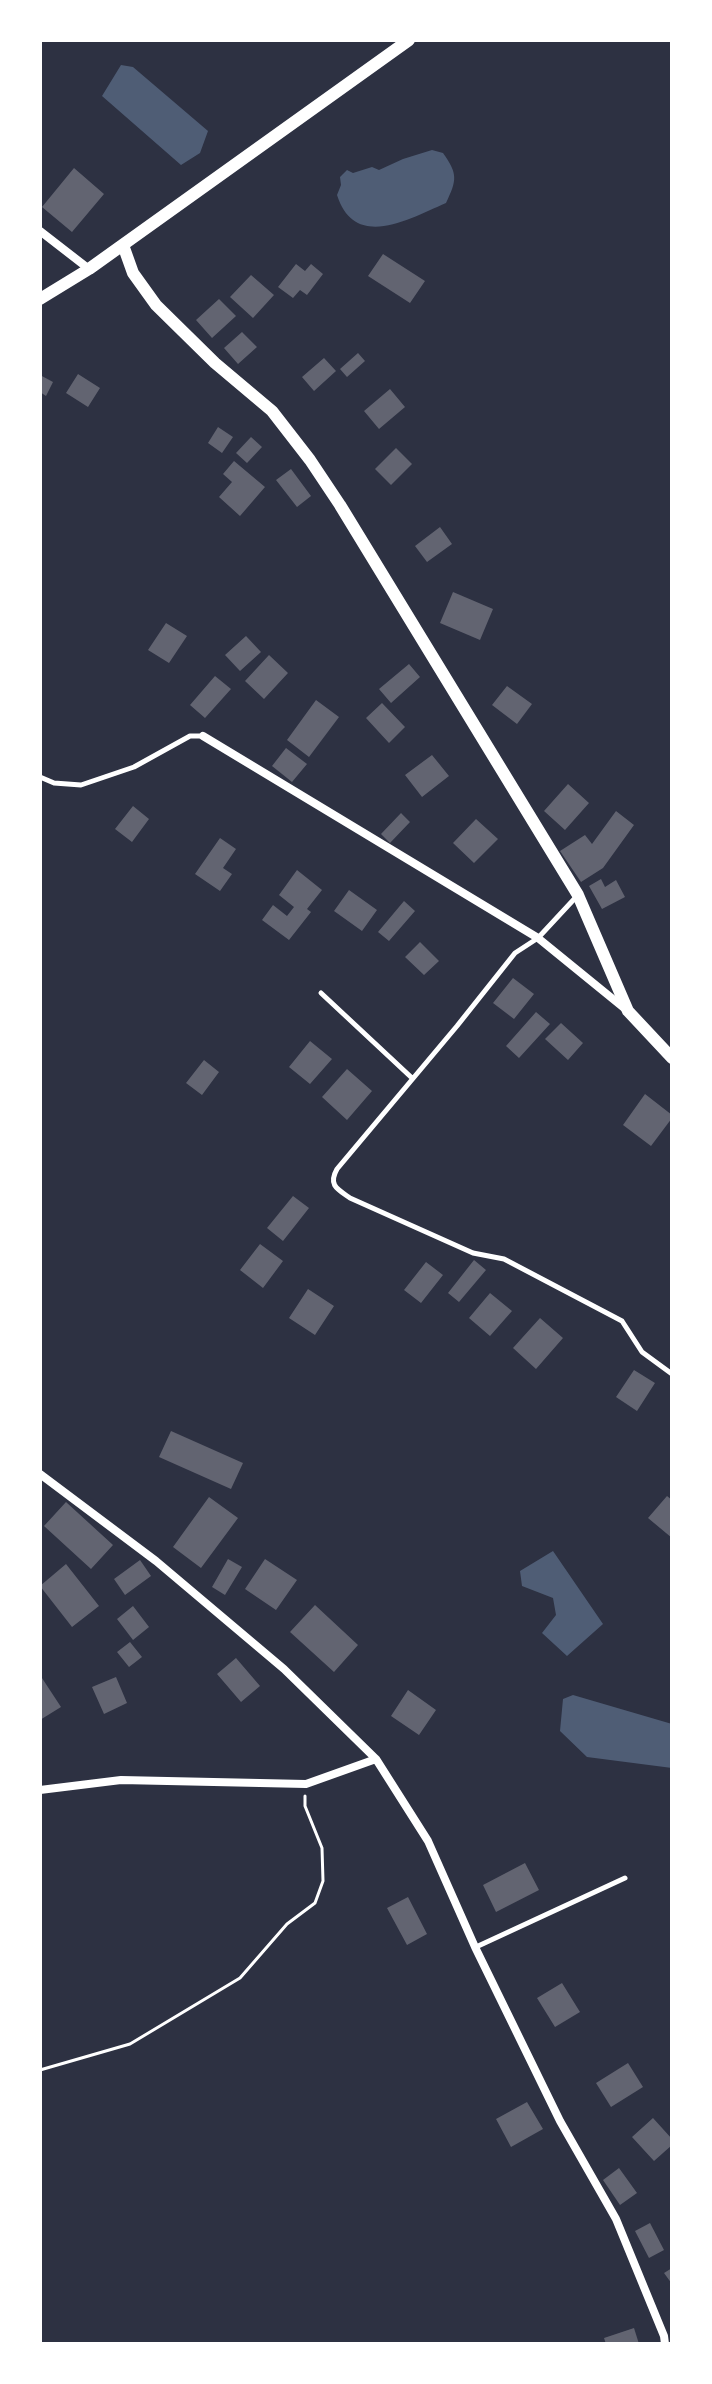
<!DOCTYPE html>
<html>
<head>
<meta charset="utf-8">
<style>
  body { margin:0 }
  #map { position:relative; width:712px; height:2384px; overflow:hidden; background:#2d3142; font-family:Commissioner,sans-serif }
  canvas { display:block }
  .frame { position:absolute; inset:0; border:42px solid #fff; pointer-events:none }
</style>
</head>
<body>
<div id="map">
<canvas width="712" height="2384"></canvas>
<div class="frame"></div>
</div>
<script>
const ctx = document.querySelector('canvas').getContext('2d');
ctx.lineJoin = 'round';
function fillPath(path, color) { ctx.fillStyle = color; ctx.fill(path, 'evenodd'); }
function strokePath(path, color, width, dash) { ctx.strokeStyle = color; ctx.lineWidth = width; ctx.lineCap = dash ? 'butt' : 'round'; ctx.setLineDash(dash || []); ctx.stroke(path); }
fillPath(new Path2D(`
  M 121,65 L 133,67 L 208,131 L 200,153 L 181,165 L 102,96 Z
  M 432,150 L 443,153 C 458,174 457,180 446,203 C 409,219 355,251 337,195 L 341,185 L 340,177 L 347,170 L 353,173 L 372,167 L 379,170 L 403,159 Z
  M 553,1551 L 603,1624 L 567,1656 L 542,1633 L 556,1615 L 553,1598 L 522,1586 L 520,1571 Z
  M 573,1695 L 672,1724 L 672,1768 L 587,1757 L 560,1731 L 563,1699 Z`), '#4f5d75');
fillPath(new Path2D(`
  M 74,168 L 104,194 L 72,232 L 42,207 Z
  M 383,254 L 425,281 L 410,303 L 368,276 Z
  M 296,264 L 305,271 L 311,264 L 323,274 L 307,295 L 300,290 L 293,298 L 278,287 Z
  M 251,275 L 274,295 L 253,318 L 230,297 Z
  M 219,299 L 236,316 L 212,338 L 196,320 Z
  M 242,332 L 257,347 L 238,364 L 224,348 Z
  M 358,353 L 365,361 L 347,377 L 340,369 Z
  M 324,358 L 336,371 L 314,391 L 302,377 Z
  M 78,374 L 100,388 L 88,407 L 66,393 Z
  M 40,375 L 53,382 L 46,396 L 40,392 Z
  M 390,389 L 405,407 L 379,429 L 364,411 Z
  M 218,427 L 233,437 L 222,453 L 208,443 Z
  M 251,437 L 262,447 L 247,463 L 236,453 Z
  M 396,448 L 412,464 L 391,485 L 375,469 Z
  M 234,461 L 265,487 L 240,516 L 219,497 L 232,482 L 223,474 Z
  M 291,469 L 311,496 L 297,507 L 276,480 Z
  M 440,527 L 452,544 L 427,562 L 415,546 Z
  M 453,592 L 493,609 L 480,640 L 440,623 Z
  M 166,623 L 187,636 L 169,663 L 148,650 Z
  M 246,636 L 261,652 L 240,671 L 225,655 Z
  M 269,655 L 288,673 L 264,699 L 245,681 Z
  M 409,664 L 420,677 L 391,703 L 379,689 Z
  M 215,676 L 231,689 L 205,718 L 190,705 Z
  M 507,686 L 532,704 L 517,724 L 492,705 Z
  M 316,700 L 339,717 L 309,757 L 287,740 Z
  M 382,703 L 405,727 L 389,743 L 366,718 Z
  M 286,748 L 307,764 L 292,782 L 272,766 Z
  M 432,755 L 449,776 L 422,797 L 405,775 Z
  M 568,784 L 589,803 L 565,830 L 544,811 Z
  M 133,806 L 149,819 L 132,842 L 115,829 Z
  M 616,811 L 634,825 L 603,868 L 581,882 L 560,851 L 585,835 L 592,844 Z
  M 401,813 L 410,822 L 390,843 L 381,834 Z
  M 476,819 L 498,839 L 474,863 L 453,843 Z
  M 220,838 L 236,849 L 223,868 L 232,874 L 220,891 L 195,874 Z
  M 297,870 L 322,890 L 307,909 L 311,912 L 289,940 L 262,920 L 273,905 L 287,916 L 294,907 L 279,895 Z
  M 601,879 L 605,887 L 616,880 L 625,897 L 602,909 L 589,886 Z
  M 349,890 L 377,910 L 362,931 L 334,911 Z
  M 404,901 L 415,911 L 389,941 L 378,932 Z
  M 420,942 L 439,961 L 424,975 L 405,957 Z
  M 513,978 L 534,994 L 514,1019 L 493,1003 Z
  M 536,1012 L 550,1024 L 519,1058 L 506,1046 Z
  M 561,1023 L 583,1043 L 568,1060 L 545,1039 Z
  M 310,1041 L 332,1059 L 310,1084 L 289,1067 Z
  M 204,1060 L 219,1072 L 202,1095 L 186,1083 Z
  M 347,1069 L 372,1091 L 347,1120 L 322,1097 Z
  M 645,1094 L 672,1115 L 672,1118 L 651,1146 L 623,1125 Z
  M 293,1196 L 309,1208 L 283,1241 L 267,1228 Z
  M 260,1244 L 283,1261 L 263,1288 L 240,1270 Z
  M 474,1260 L 486,1270 L 459,1302 L 448,1293 Z
  M 426,1262 L 443,1275 L 421,1303 L 404,1290 Z
  M 308,1289 L 334,1306 L 315,1335 L 289,1318 Z
  M 490,1293 L 512,1311 L 490,1336 L 469,1318 Z
  M 540,1318 L 563,1338 L 536,1369 L 513,1348 Z
  M 634,1370 L 655,1383 L 637,1411 L 616,1397 Z
  M 171,1431 L 243,1463 L 231,1489 L 159,1457 Z
  M 667,1496 L 672,1500 L 672,1538 L 648,1518 Z
  M 209,1497 L 238,1518 L 201,1568 L 173,1547 Z
  M 66,1502 L 113,1545 L 91,1569 L 44,1526 Z
  M 228,1559 L 242,1567 L 225,1595 L 212,1587 Z
  M 265,1559 L 297,1580 L 276,1610 L 245,1589 Z
  M 140,1560 L 151,1576 L 125,1595 L 114,1579 Z
  M 66,1564 L 99,1606 L 72,1627 L 40,1586 Z
  M 315,1605 L 358,1645 L 334,1672 L 290,1632 Z
  M 133,1606 L 149,1627 L 133,1640 L 117,1619 Z
  M 130,1642 L 142,1657 L 129,1667 L 117,1652 Z
  M 236,1658 L 260,1686 L 241,1702 L 217,1674 Z
  M 40,1675 L 61,1707 L 40,1720 Z
  M 116,1677 L 127,1703 L 104,1714 L 92,1687 Z
  M 408,1690 L 436,1710 L 419,1735 L 391,1716 Z
  M 525,1863 L 539,1890 L 496,1912 L 483,1885 Z
  M 408,1897 L 427,1934 L 407,1945 L 387,1908 Z
  M 562,1983 L 580,2012 L 555,2027 L 537,1998 Z
  M 628,2063 L 643,2087 L 611,2107 L 596,2083 Z
  M 527,2102 L 543,2129 L 511,2147 L 496,2119 Z
  M 653,2118 L 672,2139 L 672,2145 L 654,2161 L 632,2137 Z
  M 619,2168 L 637,2193 L 620,2205 L 603,2180 Z
  M 650,2223 L 664,2250 L 649,2258 L 635,2231 Z
  M 672,2268 L 672,2284 L 664,2273 Z
  M 634,2328 L 639,2344 L 606,2344 L 604,2338 Z`), '#626471');
strokePath(new Path2D(`
  M 40,2070 L 130,2044 L 240,1978 L 287,1924 L 315,1903 L 323,1881 L 322,1848 L 305,1806 L 305,1796`), '#fff', 3);
strokePath(new Path2D(`
  M 40,777 L 54,783 L 81,785 L 134,767 L 190,736 L 202,736
  M 577,896 L 538,938 L 515,953 L 457,1026 L 337,1169 C 328,1185 337,1189 350,1198 L 473,1253 L 504,1259 L 622,1321 L 642,1352 L 672,1374
  M 321,993 L 412,1078
  M 476,1947 L 625,1878`), '#fff', 5);
strokePath(new Path2D(`
  M 40,231 L 89,269
  M 203,736 L 538,938 L 624,1008
  M 40,1474 L 156,1561 L 284,1669 L 376,1759 L 428,1841 L 475,1947 L 560,2121 L 616,2219 L 664,2336 L 665,2344
  M 40,1790 L 121,1780 L 306,1784 L 376,1759`), '#fff', 8);
strokePath(new Path2D(`
  M 123,245 L 133,273 L 156,305 L 215,363 L 272,411 L 310,460 L 340,505 L 578,895 L 628,1011 L 672,1058
  M 40,299 L 89,269 L 409,40`), '#fff', 12);
</script>
</body>
</html>
